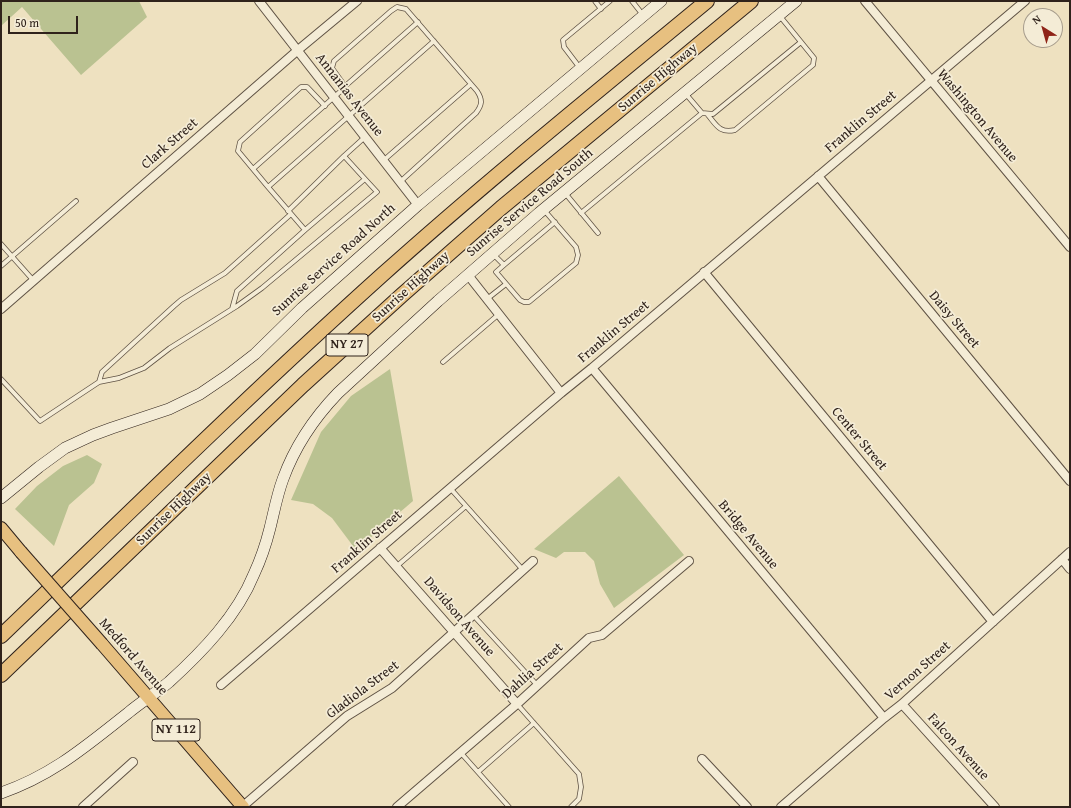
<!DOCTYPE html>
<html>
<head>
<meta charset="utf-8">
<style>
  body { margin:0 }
  #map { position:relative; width:1071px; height:808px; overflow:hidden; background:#eee1c0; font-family:"Gentium Book Plus",serif }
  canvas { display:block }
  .frame { position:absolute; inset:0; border:2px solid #2f221b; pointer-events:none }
  .north { position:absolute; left:1023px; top:8px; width:40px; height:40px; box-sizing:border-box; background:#f4ecd6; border:1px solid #a59b8b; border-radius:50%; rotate:323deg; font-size:11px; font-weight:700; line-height:16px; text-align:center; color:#2f221b }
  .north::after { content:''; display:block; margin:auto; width:14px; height:18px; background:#8f2418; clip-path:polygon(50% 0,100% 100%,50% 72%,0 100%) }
  .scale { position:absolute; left:8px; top:16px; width:70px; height:18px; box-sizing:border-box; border:2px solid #2f221b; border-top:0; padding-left:5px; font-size:12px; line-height:14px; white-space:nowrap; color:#2f221b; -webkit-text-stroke:3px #f4ecd6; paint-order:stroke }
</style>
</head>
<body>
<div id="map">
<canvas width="1071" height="808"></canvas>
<div class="frame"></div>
<div class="north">N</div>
<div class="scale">50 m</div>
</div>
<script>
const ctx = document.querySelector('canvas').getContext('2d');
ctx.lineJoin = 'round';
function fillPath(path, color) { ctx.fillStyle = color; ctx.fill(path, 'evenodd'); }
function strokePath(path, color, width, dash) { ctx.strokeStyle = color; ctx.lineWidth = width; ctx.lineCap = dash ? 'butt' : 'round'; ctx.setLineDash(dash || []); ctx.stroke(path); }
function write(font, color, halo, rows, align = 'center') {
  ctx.font = font + ' "Gentium Book Plus",serif'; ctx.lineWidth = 3.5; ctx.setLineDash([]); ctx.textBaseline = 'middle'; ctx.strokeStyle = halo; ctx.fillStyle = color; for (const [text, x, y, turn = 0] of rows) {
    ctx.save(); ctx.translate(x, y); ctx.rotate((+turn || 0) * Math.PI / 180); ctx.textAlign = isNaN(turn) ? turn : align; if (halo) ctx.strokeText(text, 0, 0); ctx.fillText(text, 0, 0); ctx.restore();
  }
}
fillPath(new Path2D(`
  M 1,1 L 139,1 L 147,17 L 81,75 L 22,7 L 1,26 Z
  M 390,369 L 413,501 L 356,550 L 332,518 L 313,504 L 291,500 L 321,432 L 351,396 Z
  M 87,455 L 102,464 L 94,483 L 69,505 L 54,546 L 15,509 L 37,486 L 63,466 Z
  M 619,476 L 684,555 L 614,608 L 600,584 L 594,561 L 585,552 L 564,552 L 556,558 L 534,549 Z`), '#bac291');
const service = new Path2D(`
  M 595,1 L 601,9
  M 632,1 L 643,15
  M 580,68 L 564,47 L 563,40 L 610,1
  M 343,88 L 418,22
  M 685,93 L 702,113 L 713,114 L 801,42 L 779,15
  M 707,114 C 716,124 719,134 735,130 L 813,65 L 814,58 L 801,42
  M 365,137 L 344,156 L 365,179 L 305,230 L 268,187 L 434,41
  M 384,160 L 471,84
  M 253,169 L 238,151 L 240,142 L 301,87 L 307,87 L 325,106
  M 268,187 L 253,169 L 342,90 L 342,82 L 332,68 L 334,61 L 391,11 L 397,7 L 406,9 L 477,91 C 483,100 482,105 476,113 L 400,182
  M 565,193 L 598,233
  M 288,211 L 344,156
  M 581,213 L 702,113
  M 1,244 L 33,280
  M 493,254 L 504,265 L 555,222
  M 504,265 L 496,272 L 520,300 L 524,302 L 529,302 L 576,263 L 578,255 L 576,247 L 544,210
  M 1,266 L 76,201
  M 487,299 L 506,284
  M 232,309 L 237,291 L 305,230
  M 443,362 L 499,314
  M 1,379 L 40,421 L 99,382 L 119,378 L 144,368 L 170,348 L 237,306 L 262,288 L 377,192 L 365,179
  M 99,382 L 102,372 L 174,306 L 181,300 L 225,273 L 291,214
  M 450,488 L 523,570
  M 397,566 L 466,506
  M 473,615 L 537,685
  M 517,704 L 579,774 L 581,787 L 579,799 L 571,807
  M 461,753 L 509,807
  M 478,772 L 534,723`);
const minor = new Path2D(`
  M 259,1 L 418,205
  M 865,1 L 1070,247
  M 818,176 L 1070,481
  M 704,272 L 993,622
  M 468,275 L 561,393
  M 1,309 L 298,50 L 357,1
  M 592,368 L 884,718
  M 380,548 L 517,704
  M 1062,559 L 1070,569
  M 221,685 L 561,393 L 592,368 L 1025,1
  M 902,704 L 995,807
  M 702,759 L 747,807
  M 83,807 L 133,762
  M 242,807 L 347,716 L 392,688 L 533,561
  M 397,807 L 517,704 L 589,638 L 602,635 L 689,561
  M 781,807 L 884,718 L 902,704 L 1070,552`);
const secondary = new Path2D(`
  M 1,498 L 39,467 L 65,448 L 93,435 L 112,428 L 169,409 L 200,394 L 228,375 L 255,354 L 302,308 L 418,205 L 661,1
  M 1,793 C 53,775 86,746 128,713 C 141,702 156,693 169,682 C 202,652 237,616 254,574 C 261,559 266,544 270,528 C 274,512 277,495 283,479 C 295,446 314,418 338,393 L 438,301 L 539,213 L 796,1`);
const primary = new Path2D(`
  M 1,528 L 21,552
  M 102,644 L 243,807`);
const motorway = new Path2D(`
  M 1,636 C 127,515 252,392 382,275 C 488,180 598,91 707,1
  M 1,675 L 303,385 L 402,295 L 501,208 L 751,1`);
strokePath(service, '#5f5244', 5.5);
strokePath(minor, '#5f5244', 10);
strokePath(secondary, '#2f221b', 12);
strokePath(primary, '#2f221b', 14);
strokePath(motorway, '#2f221b', 16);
strokePath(service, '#f4ecd6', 4);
strokePath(minor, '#f4ecd6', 8);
strokePath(secondary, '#f4ecd6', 11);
strokePath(primary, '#e7c080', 12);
strokePath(motorway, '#e7c080', 14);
const primaryBridge = new Path2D(`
  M 21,552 L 102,644`);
strokePath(primaryBridge, '#2f221b', 14, []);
strokePath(primaryBridge, '#e7c080', 12);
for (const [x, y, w] of [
  [347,345,42],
  [176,730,48]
]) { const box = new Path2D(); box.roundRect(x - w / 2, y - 11, w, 22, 3); ctx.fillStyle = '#f4ecd6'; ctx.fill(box); strokePath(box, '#2f221b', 1); }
write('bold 13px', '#2f221b', null, [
  ["NY 27",347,345],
  ["NY 112",176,730]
]);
write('14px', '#2f221b', '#f4ecd6', [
  ["Sunrise Highway",658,78,-40],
  ["Annanias Avenue",349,95,52],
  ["Washington Avenue",977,116,50],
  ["Franklin Street",861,122,-40],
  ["Clark Street",170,144,-41],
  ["Sunrise Service Road South",530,203,-40],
  ["Sunrise Service Road North",334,260,-42],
  ["Sunrise Highway",411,287,-42],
  ["Daisy Street",954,320,50],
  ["Franklin Street",614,332,-40],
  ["Center Street",859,439,50],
  ["Sunrise Highway",174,509,-44],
  ["Bridge Avenue",748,535,50],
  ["Franklin Street",367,542,-41],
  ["Davidson Avenue",459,617,49],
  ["Medford Avenue",133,657,49],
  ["Dahlia Street",533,671,-42],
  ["Vernon Street",918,671,-41],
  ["Gladiola Street",363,690,-37],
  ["Falcon Avenue",958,747,48]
]);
</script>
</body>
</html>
